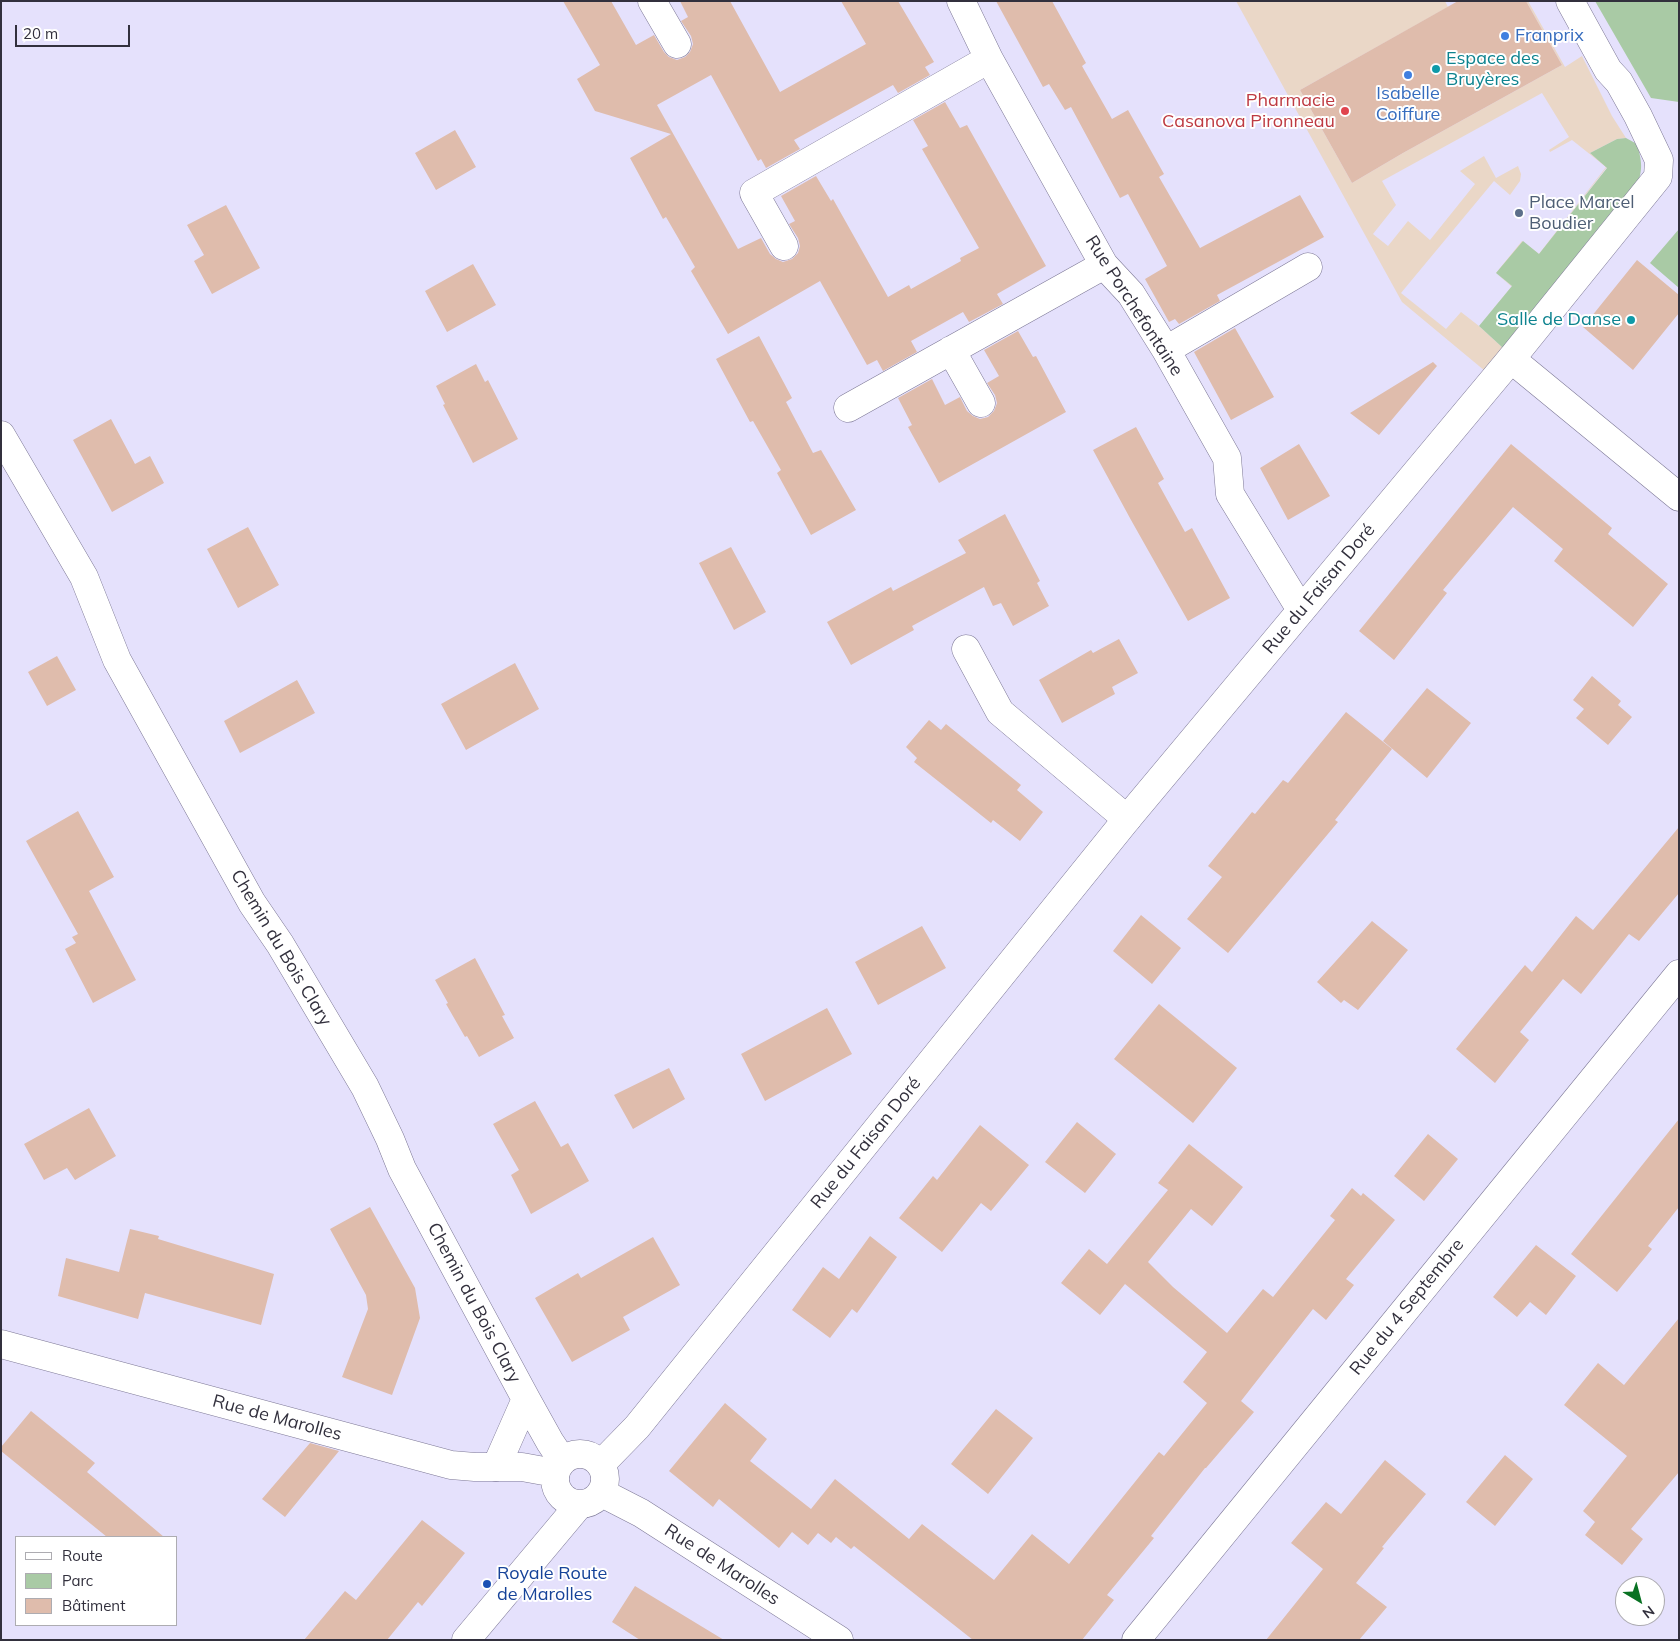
<!DOCTYPE html>
<html>
<head>
<meta charset="utf-8">
<style>
  body { margin:0 }
  #map { position:relative; width:1680px; height:1641px; overflow:hidden; background:#e5e1fc; font-family:Mulish,sans-serif }
  canvas { display:block }
  .frame { position:absolute; inset:0; border:2px solid #32303d; pointer-events:none }
  .legend { position:absolute; left:15px; top:1536px; width:162px; height:90px; box-sizing:border-box; background:#fff; border:1px solid #adacb1; margin:0; padding:6px 9px; list-style:none; font-size:15px; color:#32303d }
  .legend li { display:flex; align-items:center; gap:10px; height:25px }
  .legend b { width:25px; border:1px solid #adacb1 }
  .north { position:absolute; left:1615px; top:1576px; width:50px; height:50px; box-sizing:border-box; background:#fff; border:1px solid #adacb1; border-radius:50%; rotate:143deg; font-size:14px; font-weight:700; line-height:20px; text-align:center; color:#32303d }
  .north::after { content:''; display:block; margin:auto; width:18px; height:22px; background:#097223; clip-path:polygon(50% 0,100% 100%,50% 72%,0 100%) }
  .scale { position:absolute; left:15px; top:25px; width:115px; height:22px; box-sizing:border-box; border:2px solid #32303d; border-top:0; padding-left:6px; font-size:15px; line-height:18px; white-space:nowrap; color:#32303d; -webkit-text-stroke:4px #fff; paint-order:stroke }
</style>
</head>
<body>
<div id="map">
<canvas width="1680" height="1641"></canvas>
<div class="frame"></div>
<ul class="legend">
<li><b style="height:6px;background:#fff"></b>Route</li>
<li><b style="height:14px;background:#a9caa5"></b>Parc</li>
<li><b style="height:14px;background:#dfbcac"></b>Bâtiment</li>
</ul>
<div class="north">N</div>
<div class="scale">20 m</div>
</div>
<script>
const ctx = document.querySelector('canvas').getContext('2d');
ctx.lineJoin = 'round';
function fillPath(path, color) { ctx.fillStyle = color; ctx.fill(path, 'evenodd'); }
function strokePath(path, color, width, dash) { ctx.strokeStyle = color; ctx.lineWidth = width; ctx.lineCap = dash ? 'butt' : 'round'; ctx.setLineDash(dash || []); ctx.stroke(path); }
function write(font, color, halo, rows, align = 'center') {
  ctx.font = font + ' Mulish,sans-serif'; ctx.lineWidth = 4; ctx.setLineDash([]); ctx.textBaseline = 'middle'; ctx.strokeStyle = halo; ctx.fillStyle = color; for (const [text, x, y, turn = 0] of rows) {
    ctx.save(); ctx.translate(x, y); ctx.rotate((+turn || 0) * Math.PI / 180); ctx.textAlign = isNaN(turn) ? turn : align; if (halo) ctx.strokeText(text, 0, 0); ctx.fillText(text, 0, 0); ctx.restore();
  }
}
fillPath(new Path2D(`
  M 1236,1 L 1445,1 L 1448,7 L 1300,90 L 1352,183 L 1403,153 L 1562,65 L 1526,1 L 1528,1 L 1565,67 L 1582,56 L 1612,116 L 1626,138 L 1617,139 L 1590,153 L 1607,167 L 1539,255 L 1496,273 L 1512,286 L 1479,326 L 1503,348 L 1485,371 L 1402,302 ZM 1542,93 L 1569,137 L 1549,150 L 1550,152 L 1572,140 L 1606,167 L 1539,254 L 1522,241 L 1496,273 L 1512,287 L 1479,326 L 1461,312 L 1446,329 L 1401,293 L 1494,181 L 1510,195 L 1520,181 L 1521,174 L 1518,166 L 1496,178 L 1484,156 L 1460,171 L 1475,184 L 1430,240 L 1408,221 L 1388,246 L 1373,234 L 1396,205 L 1382,181 Z`), '#ead7c7');
fillPath(new Path2D(`
  M 1595,1 L 1679,1 L 1679,102 L 1651,98 Z
  M 1626,138 L 1637,144 C 1642,162 1643,169 1637,186 L 1503,348 L 1479,326 L 1512,286 L 1496,273 L 1523,241 L 1539,254 L 1607,168 L 1590,153 L 1617,139 Z
  M 1679,229 L 1679,288 L 1650,263 Z`), '#a9caa5');
fillPath(new Path2D(`
  M 563,1 L 611,1 L 636,45 L 654,35 L 664,52 L 669,57 L 677,60 L 685,57 L 690,52 L 693,44 L 691,36 L 681,21 L 688,17 L 680,1 L 730,1 L 780,92 L 866,44 L 841,1 L 898,1 L 934,62 L 925,67 L 930,75 L 898,93 L 893,85 L 794,140 L 800,149 L 766,168 L 761,159 L 758,161 L 711,75 L 657,105 L 738,249 L 761,238 L 770,254 L 776,259 L 783,262 L 792,259 L 798,253 L 800,246 L 798,238 L 789,224 L 795,221 L 781,196 L 816,176 L 831,201 L 833,199 L 888,297 L 909,285 L 911,289 L 961,261 L 960,258 L 979,248 L 922,149 L 928,146 L 913,120 L 945,102 L 960,128 L 967,125 L 1046,266 L 997,294 L 1003,304 L 969,322 L 963,312 L 911,341 L 917,352 L 883,371 L 877,360 L 867,365 L 820,281 L 728,334 L 691,271 L 695,267 L 666,217 L 663,219 L 630,158 L 671,134 L 595,111 L 577,79 L 600,65 Z
  M 996,1 L 1052,1 L 1086,63 L 1082,66 L 1112,119 L 1128,110 L 1164,174 L 1159,177 L 1200,248 L 1300,195 L 1324,237 L 1217,295 L 1220,301 L 1179,324 L 1175,319 L 1169,322 L 1145,279 L 1167,266 L 1128,194 L 1120,198 L 1071,107 L 1065,110 L 1049,84 L 1043,87 Z
  M 1458,1 L 1526,1 L 1562,65 L 1403,153 L 1352,183 L 1300,90 Z
  M 455,130 L 476,167 L 436,190 L 415,153 Z
  M 226,205 L 260,268 L 212,294 L 194,261 L 204,255 L 187,225 Z
  M 1637,260 L 1679,295 L 1679,313 L 1633,370 L 1583,327 Z
  M 473,264 L 496,305 L 447,332 L 425,291 Z
  M 1235,328 L 1274,397 L 1231,420 L 1194,352 Z
  M 1018,331 L 1033,357 L 1036,356 L 1066,412 L 939,483 L 908,427 L 912,425 L 898,398 L 932,379 L 945,405 L 960,397 L 967,411 L 973,416 L 980,419 L 988,417 L 994,411 L 997,403 L 995,395 L 987,383 L 999,376 L 984,350 Z
  M 759,336 L 792,398 L 786,402 L 813,453 L 821,450 L 856,510 L 811,535 L 777,473 L 781,470 L 753,421 L 750,422 L 716,359 Z
  M 1433,362 L 1437,366 L 1379,435 L 1350,413 Z
  M 476,364 L 485,382 L 488,380 L 518,439 L 473,463 L 443,405 L 445,404 L 436,386 Z
  M 111,419 L 135,464 L 150,456 L 164,483 L 112,512 L 73,440 Z
  M 1136,427 L 1164,479 L 1158,483 L 1185,532 L 1192,528 L 1230,598 L 1188,621 L 1131,520 L 1093,450 Z
  M 1299,444 L 1330,496 L 1288,520 L 1260,468 Z
  M 1511,444 L 1612,528 L 1608,534 L 1668,584 L 1633,627 L 1554,561 L 1563,549 L 1513,507 L 1443,590 L 1447,593 L 1394,660 L 1359,631 Z
  M 1005,514 L 1040,581 L 1037,583 L 1049,606 L 1013,626 L 1001,603 L 993,606 L 984,587 L 912,626 L 914,630 L 851,665 L 827,622 L 891,587 L 893,591 L 966,553 L 958,540 Z
  M 248,527 L 279,585 L 238,608 L 207,549 Z
  M 731,547 L 766,612 L 734,630 L 699,563 Z
  M 1119,639 L 1138,673 L 1112,687 L 1115,694 L 1062,723 L 1039,680 L 1091,650 L 1093,653 Z
  M 57,656 L 76,690 L 47,706 L 28,672 Z
  M 515,663 L 539,709 L 466,750 L 441,704 Z
  M 1592,676 L 1621,701 L 1618,705 L 1632,717 L 1608,745 L 1576,718 L 1584,709 L 1573,700 Z
  M 297,680 L 315,713 L 240,753 L 224,721 Z
  M 1427,688 L 1471,723 L 1427,778 L 1383,741 Z
  M 1346,712 L 1392,749 L 1335,820 L 1338,822 L 1228,953 L 1187,919 L 1222,877 L 1208,866 L 1252,812 L 1255,814 L 1283,780 L 1288,783 Z
  M 929,720 L 941,730 L 946,724 L 1021,785 L 1017,790 L 1043,812 L 1020,841 L 993,820 L 991,823 L 914,762 L 917,758 L 906,747 Z
  M 78,811 L 114,877 L 89,891 L 136,980 L 93,1003 L 65,949 L 76,943 L 72,937 L 78,934 L 26,841 Z
  M 1679,827 L 1679,893 L 1639,941 L 1629,934 L 1581,994 L 1563,979 L 1520,1032 L 1529,1040 L 1495,1083 L 1456,1049 L 1525,965 L 1532,972 L 1576,916 L 1593,930 Z
  M 1141,915 L 1181,948 L 1152,984 L 1113,951 Z
  M 1372,921 L 1408,950 L 1358,1010 L 1344,1000 L 1341,1003 L 1317,982 Z
  M 922,926 L 946,968 L 878,1005 L 855,962 Z
  M 475,958 L 505,1015 L 502,1016 L 514,1038 L 479,1057 L 467,1036 L 465,1037 L 446,1004 L 448,1003 L 435,980 Z
  M 1159,1004 L 1237,1068 L 1193,1123 L 1114,1059 Z
  M 827,1008 L 852,1054 L 765,1101 L 741,1054 Z
  M 669,1068 L 685,1099 L 633,1129 L 614,1095 Z
  M 535,1101 L 561,1147 L 568,1143 L 589,1181 L 531,1214 L 511,1175 L 519,1170 L 493,1124 Z
  M 89,1108 L 116,1156 L 75,1180 L 67,1168 L 44,1180 L 24,1144 Z
  M 1679,1119 L 1679,1207 L 1648,1246 L 1652,1249 L 1617,1292 L 1571,1254 Z
  M 1077,1122 L 1116,1154 L 1085,1193 L 1045,1162 Z
  M 980,1125 L 1029,1165 L 991,1211 L 981,1203 L 942,1252 L 899,1218 L 933,1176 L 937,1180 Z
  M 1428,1134 L 1458,1159 L 1424,1201 L 1394,1176 Z
  M 1189,1144 L 1243,1187 L 1212,1226 L 1191,1209 L 1148,1262 L 1173,1287 L 1227,1333 L 1263,1289 L 1273,1297 L 1335,1220 L 1330,1216 L 1352,1188 L 1361,1196 L 1363,1193 L 1395,1220 L 1346,1279 L 1354,1285 L 1326,1320 L 1313,1309 L 1241,1401 L 1254,1412 L 1206,1468 L 1205,1468 L 1151,1536 L 1154,1538 L 1107,1595 L 1114,1600 L 1082,1640 L 973,1640 L 854,1546 L 851,1549 L 836,1537 L 831,1543 L 818,1533 L 808,1545 L 792,1532 L 779,1548 L 719,1499 L 713,1507 L 669,1471 L 725,1403 L 767,1439 L 750,1461 L 811,1509 L 835,1479 L 909,1539 L 922,1524 L 994,1580 L 1032,1534 L 1069,1564 L 1159,1452 L 1164,1456 L 1207,1403 L 1183,1382 L 1207,1352 L 1125,1284 L 1100,1315 L 1061,1283 L 1089,1249 L 1107,1264 L 1168,1190 L 1158,1183 Z
  M 370,1207 L 415,1288 L 420,1318 L 392,1395 L 342,1377 L 368,1309 L 366,1295 L 330,1229 Z
  M 130,1229 L 159,1236 L 158,1239 L 274,1274 L 261,1325 L 145,1293 L 138,1319 L 58,1296 L 66,1258 L 119,1272 Z
  M 870,1236 L 897,1257 L 857,1313 L 852,1309 L 830,1338 L 792,1310 L 823,1267 L 839,1279 Z
  M 653,1237 L 680,1285 L 623,1317 L 630,1330 L 572,1362 L 535,1298 L 578,1273 L 581,1278 Z
  M 1536,1245 L 1576,1276 L 1546,1315 L 1530,1302 L 1517,1317 L 1493,1297 Z
  M 1679,1318 L 1679,1472 L 1631,1529 L 1643,1539 L 1622,1565 L 1585,1535 L 1595,1522 L 1583,1511 L 1627,1456 L 1564,1405 L 1598,1363 L 1624,1385 Z
  M 996,1409 L 1033,1438 L 988,1494 L 951,1464 Z
  M 31,1411 L 95,1463 L 87,1472 L 164,1537 L 107,1537 L 1,1451 L 1,1447 Z
  M 310,1443 L 339,1451 L 285,1517 L 262,1499 Z
  M 1505,1455 L 1533,1479 L 1495,1526 L 1466,1502 Z
  M 1385,1460 L 1426,1494 L 1382,1547 L 1384,1548 L 1356,1583 L 1387,1607 L 1359,1640 L 1266,1640 L 1323,1569 L 1291,1543 L 1326,1502 L 1341,1514 Z
  M 422,1520 L 465,1553 L 422,1606 L 418,1602 L 387,1640 L 304,1640 L 345,1591 L 356,1600 Z
  M 635,1586 L 724,1640 L 640,1640 L 612,1622 Z`), '#dfbcac');
const minor = new Path2D(`
  M 652,1 L 677,44
  M 961,1 L 989,59 L 1104,265 L 1131,294 L 1166,350 L 1227,458 L 1230,494 L 1301,610
  M 784,246 L 754,193 L 989,59
  M 951,350 L 981,403
  M 1166,350 L 1308,267
  M 1511,359 L 1658,177 L 1659,160 L 1638,116 L 1619,82 L 1608,70 L 1570,1
  M 848,408 L 1104,265
  M 1,435 L 84,577 L 117,660 L 252,903 L 280,944 L 365,1087 L 390,1139 L 402,1169 L 526,1399 L 550,1442 L 562,1460
  M 966,649 L 1000,712 L 1127,819
  M 496,1467 L 526,1399
  M 466,1640 L 579,1505
  M 1136,1640 L 1679,974`);
const tertiary = new Path2D(`
  M 1,1344 L 451,1465 L 475,1467 L 522,1467 L 555,1473
  M555 1479a25 25 0 1 1 50 0a25 25 0 1 1-50 0Z
  M 601,1464 L 637,1427 L 1127,819 L 1511,359 L 1679,497
  M 602,1493 L 641,1513 L 839,1640`);
strokePath(minor, '#7d7896', 29);
strokePath(tertiary, '#7d7896', 29);
strokePath(minor, '#fff', 28);
strokePath(tertiary, '#fff', 28);
for (const [x, y, r, color] of [
  [1505,36,5,"#3f7fe0"],
  [1436,69,5,"#0f9aa8"],
  [1408,75,5,"#3f7fe0"],
  [1345,111,5,"#e0444e"],
  [1519,213,5,"#5c6f8a"],
  [1631,320,5,"#0f9aa8"],
  [487,1584,5,"#1a4fb4"]
]) { const dot = new Path2D(); dot.arc(x, y, r, 0, 2 * Math.PI); ctx.fillStyle = color; ctx.fill(dot); strokePath(dot, '#fff', 2); }
write('18px', '#366cbe', '#fff', [
  ["Franprix",1515,36],
  ["Isabelle",1408,94,"center"],
  ["Coiffure",1408,115,"center"]
], 'left');
write('18px', '#0d838f', '#fff', [
  ["Espace des",1446,59],
  ["Bruyères",1446,80],
  ["Salle de Danse",1621,320,"right"]
], 'left');
write('18px', '#be3a42', '#fff', [
  ["Pharmacie",1335,101],
  ["Casanova Pironneau",1335,122]
], 'right');
write('18px', '#4e5e75', '#fff', [
  ["Place Marcel",1529,203],
  ["Boudier",1529,224]
], 'left');
write('18px', '#32303d', '#fff', [
  ["Rue Porchefontaine",1134,306,57],
  ["Rue du Faisan Doré",1319,589,-50],
  ["Chemin du Bois Clary",281,948,59],
  ["Rue du Faisan Doré",866,1143,-51],
  ["Chemin du Bois Clary",474,1303,62],
  ["Rue du 4 Septembre",1407,1307,-51],
  ["Rue de Marolles",277,1418,15],
  ["Rue de Marolles",722,1565,33]
]);
write('18px', '#164399', '#fff', [
  ["Royale Route",497,1574],
  ["de Marolles",497,1595]
], 'left');
</script>
</body>
</html>
